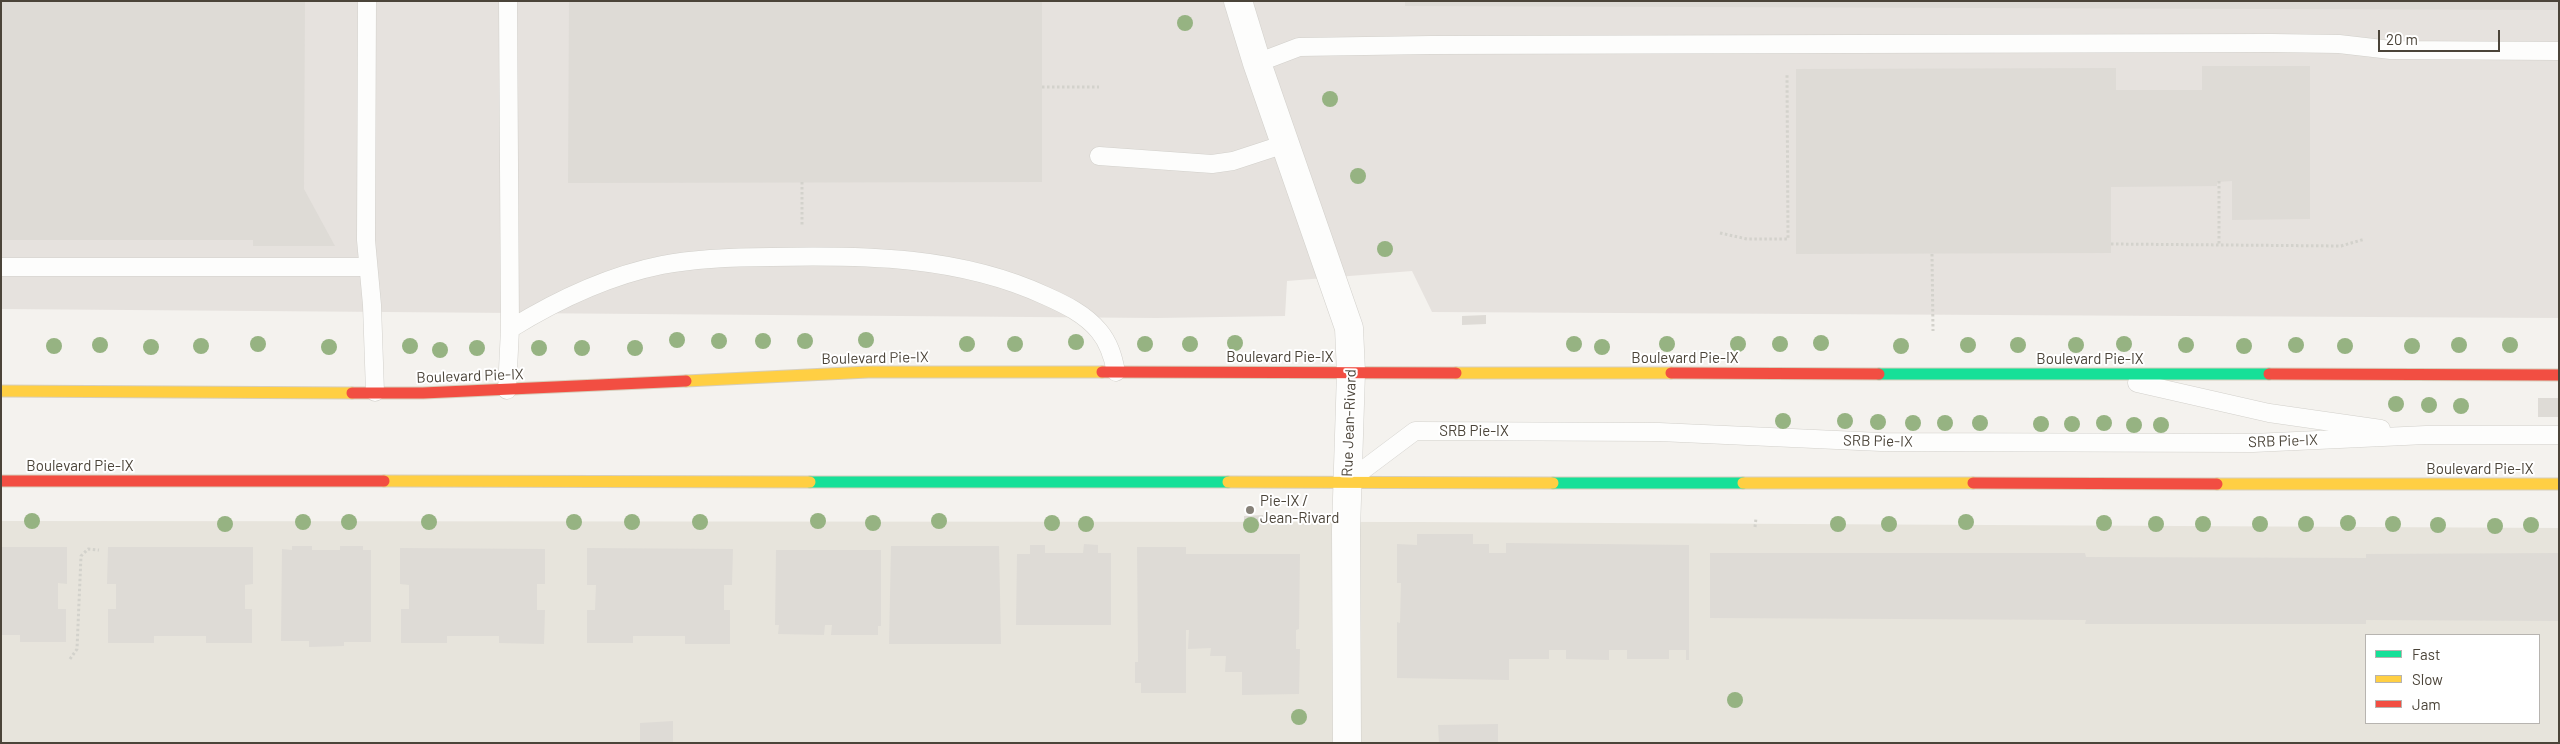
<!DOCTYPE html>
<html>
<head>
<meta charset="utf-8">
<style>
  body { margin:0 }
  #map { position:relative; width:2560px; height:744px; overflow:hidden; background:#f4f2ee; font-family:Barlow,sans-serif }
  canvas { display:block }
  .frame { position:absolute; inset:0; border:2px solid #4b4439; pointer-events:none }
  .legend { position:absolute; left:2365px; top:634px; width:175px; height:90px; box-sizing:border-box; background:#fff; border:1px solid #b7b4b0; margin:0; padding:6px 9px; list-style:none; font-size:15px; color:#4b4439 }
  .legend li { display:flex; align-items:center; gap:10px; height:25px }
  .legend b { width:25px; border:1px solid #b7b4b0 }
  .scale { position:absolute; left:2378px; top:30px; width:122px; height:22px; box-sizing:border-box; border:2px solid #4b4439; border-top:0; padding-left:6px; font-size:15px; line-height:18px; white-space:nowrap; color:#4b4439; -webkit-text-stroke:4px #fff; paint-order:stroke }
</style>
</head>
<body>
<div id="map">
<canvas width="2560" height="744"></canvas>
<div class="frame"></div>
<ul class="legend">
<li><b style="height:6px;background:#16e098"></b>Fast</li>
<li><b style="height:6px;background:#ffcf43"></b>Slow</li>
<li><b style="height:6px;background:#f24e42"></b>Jam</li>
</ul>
<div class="scale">20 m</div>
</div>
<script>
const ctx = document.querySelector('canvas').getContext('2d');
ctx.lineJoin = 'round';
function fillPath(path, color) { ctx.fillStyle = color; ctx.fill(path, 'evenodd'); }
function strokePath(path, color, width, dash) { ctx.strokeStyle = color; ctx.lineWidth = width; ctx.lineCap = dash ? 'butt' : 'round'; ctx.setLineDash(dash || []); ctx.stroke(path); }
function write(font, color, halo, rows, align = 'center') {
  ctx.font = font + ' Barlow,sans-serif'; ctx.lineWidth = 4; ctx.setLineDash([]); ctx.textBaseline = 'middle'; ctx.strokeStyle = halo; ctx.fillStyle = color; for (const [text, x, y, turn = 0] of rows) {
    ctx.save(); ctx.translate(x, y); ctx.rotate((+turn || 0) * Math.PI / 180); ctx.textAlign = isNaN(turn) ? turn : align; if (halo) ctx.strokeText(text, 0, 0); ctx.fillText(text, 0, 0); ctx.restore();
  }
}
fillPath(new Path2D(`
  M 1,521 L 1419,522 L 2559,528 L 2559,743 L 1,743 ZM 2366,635 L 2539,635 L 2539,723 L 2366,723 Z`), '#e7e4dc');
fillPath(new Path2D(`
  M 1,1 L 2559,1 L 2559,318 L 1432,312 L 1412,271 L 1287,281 L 1285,316 L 1157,318 L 1,309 Z`), '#e6e2de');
fillPath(new Path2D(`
  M 1,1 L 305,1 L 304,189 L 335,246 L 253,246 L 253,240 L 1,240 Z
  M 569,1 L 1042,1 L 1042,182 L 568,183 Z
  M 1405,1 L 2559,1 L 2559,10 L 1405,6 Z
  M 2202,66 L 2310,66 L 2310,219 L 2232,220 L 2232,181 L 2217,182 L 2217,186 L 2111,187 L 2111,253 L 1796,254 L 1796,69 L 2116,68 L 2116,90 L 2202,90 Z
  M 1486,315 L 1486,324 L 1462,325 L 1462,316 Z
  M 2538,398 L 2559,398 L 2559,417 L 2538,417 Z
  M 1263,515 L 1263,522 L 1244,523 L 1244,516 Z
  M 1417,534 L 1473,534 L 1473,544 L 1489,544 L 1489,553 L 1506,553 L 1506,543 L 1689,545 L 1689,660 L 1686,660 L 1686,650 L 1669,650 L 1669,659 L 1627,659 L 1627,650 L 1609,650 L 1609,660 L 1566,659 L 1566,650 L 1549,650 L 1549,659 L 1509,659 L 1509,680 L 1397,678 L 1397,622 L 1400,623 L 1401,583 L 1397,583 L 1397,544 L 1417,545 Z
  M 1084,544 L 1098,545 L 1098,553 L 1111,553 L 1111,625 L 1016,625 L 1017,554 L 1030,554 L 1030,545 L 1045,545 L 1045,553 L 1083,553 Z
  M 292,546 L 312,546 L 312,550 L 340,550 L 340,546 L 363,546 L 363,550 L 371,550 L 371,642 L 344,642 L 344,646 L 309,647 L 309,641 L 281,641 L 282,549 L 292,550 Z
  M 891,546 L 999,546 L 1001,644 L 889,644 Z
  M 1,547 L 67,547 L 67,584 L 58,583 L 58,609 L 66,609 L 66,642 L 20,642 L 20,635 L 1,635 Z
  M 108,547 L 253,547 L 253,584 L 245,585 L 245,609 L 252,609 L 252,643 L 206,643 L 206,636 L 154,636 L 154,643 L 108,643 L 108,609 L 116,609 L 116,584 L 107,584 Z
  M 1137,547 L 1186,547 L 1186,554 L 1300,554 L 1299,629 L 1296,630 L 1296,649 L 1300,649 L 1299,694 L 1242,695 L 1242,672 L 1225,672 L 1226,656 L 1210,656 L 1211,648 L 1188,649 L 1189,630 L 1186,630 L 1186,693 L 1141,693 L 1141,683 L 1135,683 L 1135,662 L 1138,662 Z
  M 400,548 L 545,549 L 545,584 L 537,584 L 537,610 L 545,610 L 544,644 L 499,643 L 499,636 L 447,636 L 447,643 L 401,643 L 401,609 L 409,609 L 409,585 L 400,584 Z
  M 587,548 L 733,549 L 732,585 L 724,585 L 724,610 L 730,610 L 730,644 L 685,644 L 685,636 L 633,636 L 633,643 L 587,643 L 587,610 L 595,610 L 596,585 L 587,585 Z
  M 776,550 L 881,550 L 881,626 L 878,626 L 878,635 L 831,635 L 832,625 L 825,625 L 824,635 L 778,634 L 779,625 L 775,625 Z
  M 1710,553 L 2085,553 L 2086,557 L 2366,558 L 2366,554 L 2559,553 L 2559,621 L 2366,620 L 2366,624 L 2085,624 L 2086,620 L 1710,618 Z
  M 673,721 L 673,743 L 640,743 L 640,723 Z
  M 1498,724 L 1498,743 L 1439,743 L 1438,725 Z`), '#dedbd6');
const lane = new Path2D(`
  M 367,1 L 366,240 L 372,305 L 375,392
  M 1257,63 L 1299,47 L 1431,45 L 2272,43 L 2339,44 L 2391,50 L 2559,51
  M 1099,156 L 1212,164 L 1233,161 L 1285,144
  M 1,267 L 368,267
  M 510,329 C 557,300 607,276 662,265 C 699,258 734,257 771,257 C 864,255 960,256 1046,296 C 1064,304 1085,314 1099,331 C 1109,343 1113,356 1116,372
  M 2137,383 L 2269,413 L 2381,429
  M 507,390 L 510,329 L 508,1
  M 1347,482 L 1415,431 L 1659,432 L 1881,442 L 2253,443 L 2426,435 L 2559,435`);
const street = new Path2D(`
  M 1238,1 L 1257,63 L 1349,328 L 1351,372 L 1346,530 L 1347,743`);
const fast = new Path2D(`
  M 1879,374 L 2269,374
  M 810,482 L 1228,482
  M 1553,483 L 1743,483`);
const slow = new Path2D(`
  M 1456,373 L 1671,373
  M 686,381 L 868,372 L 1102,372
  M 1,391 L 352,393
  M 384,481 L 810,482
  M 1228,482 L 1553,483
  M 1743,483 L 1973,483
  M 2217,484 L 2559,484`);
const jam = new Path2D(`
  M 1102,372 L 1456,373
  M 1671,373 L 1879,374
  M 2269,374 L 2559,375
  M 352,393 L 423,393 L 686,381
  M 1,481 L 384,481
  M 1973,483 L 2217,484`);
strokePath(lane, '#d2d0cb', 19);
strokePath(street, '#d2d0cb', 29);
strokePath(fast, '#d6cebb', 13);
strokePath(slow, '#d6cebb', 13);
strokePath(jam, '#d6cebb', 13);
strokePath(new Path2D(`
  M 1042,87 L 1099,87
  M 2219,181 L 2219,245
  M 802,182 L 802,227
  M 1720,233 L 1747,239 L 1788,239 L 1787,73
  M 2111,244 L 2341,246 L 2365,239
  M 1932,254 L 1933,331
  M 1755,527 L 1756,518
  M 70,659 L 77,649 L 81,556 L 88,549 L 99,550`), '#d3d2cc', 3, [2.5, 2.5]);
strokePath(lane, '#fdfdfc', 18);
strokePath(street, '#fdfdfc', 28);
strokePath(fast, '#16e098', 11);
strokePath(slow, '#ffcf43', 11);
strokePath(jam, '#f24e42', 11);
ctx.fillStyle = '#96b382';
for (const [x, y] of [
  [1185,23],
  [1330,99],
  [1358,176],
  [1385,249],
  [677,340],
  [866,340],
  [719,341],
  [763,341],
  [805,341],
  [1076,342],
  [1235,343],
  [1821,343],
  [258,344],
  [967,344],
  [1015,344],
  [1145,344],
  [1190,344],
  [1574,344],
  [1667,344],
  [1738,344],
  [1780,344],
  [2124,344],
  [100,345],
  [1968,345],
  [2018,345],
  [2076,345],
  [2186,345],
  [2296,345],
  [2459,345],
  [2510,345],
  [54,346],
  [201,346],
  [410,346],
  [1901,346],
  [2244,346],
  [2345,346],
  [2412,346],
  [151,347],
  [329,347],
  [1602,347],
  [477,348],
  [539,348],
  [582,348],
  [635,348],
  [440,350],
  [2396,404],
  [2429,405],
  [2461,406],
  [1783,421],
  [1845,421],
  [1878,422],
  [1913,423],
  [1945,423],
  [1980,423],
  [2104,423],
  [2041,424],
  [2072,424],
  [2134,425],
  [2161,425],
  [32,521],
  [818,521],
  [939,521],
  [303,522],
  [349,522],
  [429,522],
  [574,522],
  [632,522],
  [700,522],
  [1966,522],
  [873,523],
  [1052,523],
  [2104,523],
  [2348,523],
  [225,524],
  [1086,524],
  [1838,524],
  [1889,524],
  [2156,524],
  [2203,524],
  [2260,524],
  [2306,524],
  [2393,524],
  [1251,525],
  [2438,525],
  [2531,525],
  [2495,526],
  [1735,700],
  [1299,717]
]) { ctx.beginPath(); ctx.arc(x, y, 8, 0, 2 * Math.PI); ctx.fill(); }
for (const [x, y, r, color] of [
  [1250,510,5,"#868178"]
]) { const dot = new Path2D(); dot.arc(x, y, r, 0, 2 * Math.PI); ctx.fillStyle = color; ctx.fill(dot); strokePath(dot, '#fff', 2); }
write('15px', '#4b4439', '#fff', [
  ["Boulevard Pie-IX",1280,357],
  ["Boulevard Pie-IX",875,358,-1],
  ["Boulevard Pie-IX",1685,358],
  ["Boulevard Pie-IX",2090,359],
  ["Boulevard Pie-IX",470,376,-2],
  ["Rue Jean-Rivard",1349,423,-88],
  ["SRB Pie-IX",1474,431],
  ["SRB Pie-IX",1878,441,1],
  ["SRB Pie-IX",2283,441,-2],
  ["Boulevard Pie-IX",80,466],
  ["Boulevard Pie-IX",2480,469]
]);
write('15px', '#4b4439', '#fff', [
  ["Pie-IX /",1260,501],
  ["Jean-Rivard",1260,518]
], 'left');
</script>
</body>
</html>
